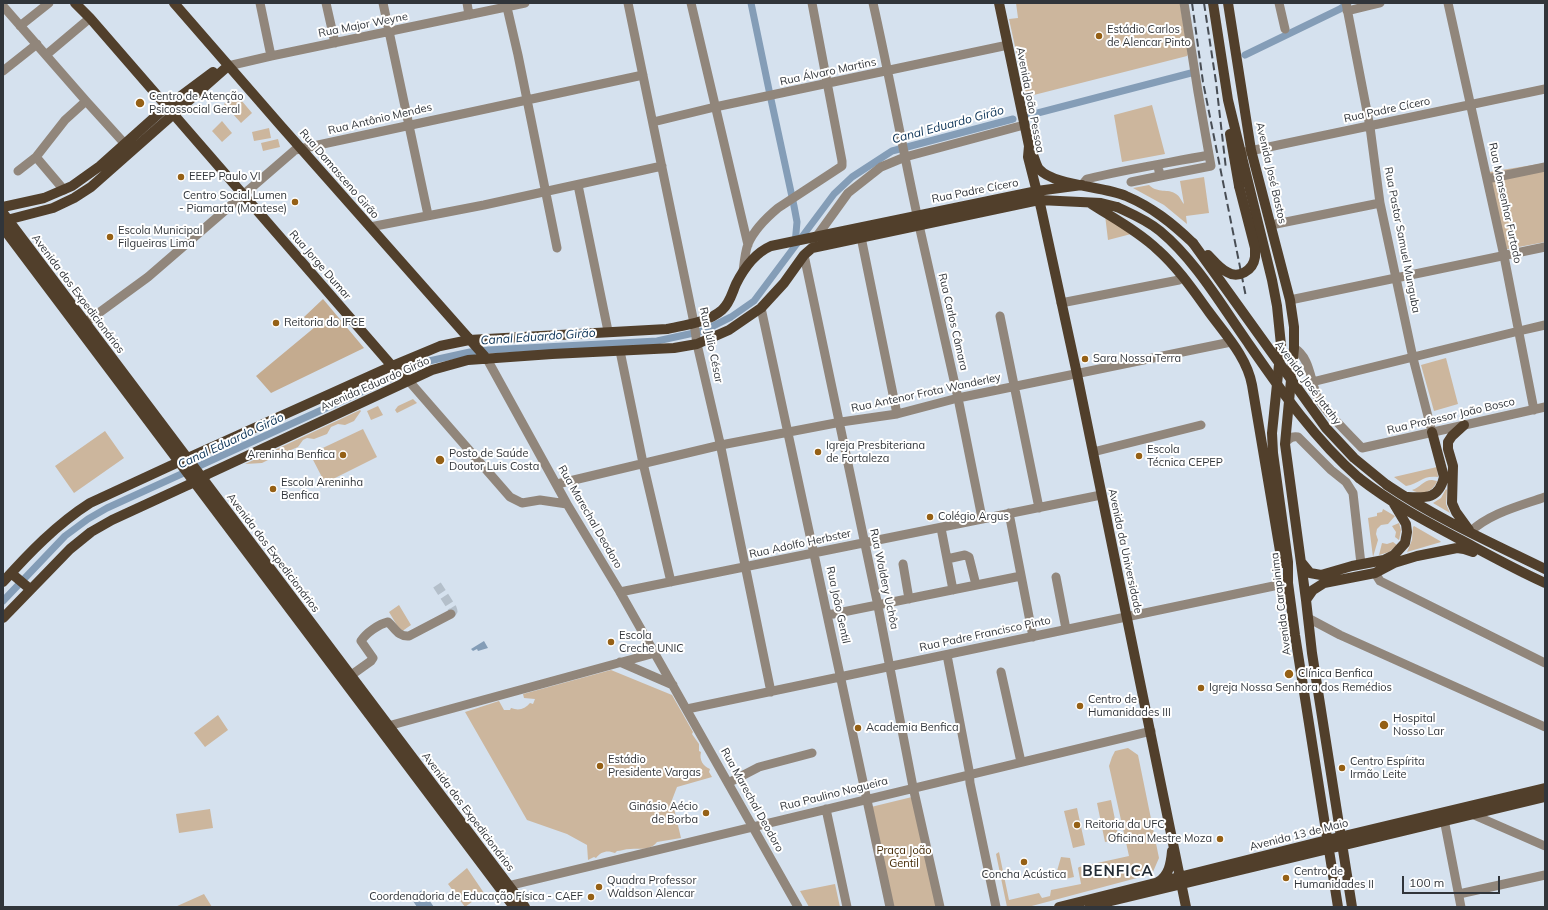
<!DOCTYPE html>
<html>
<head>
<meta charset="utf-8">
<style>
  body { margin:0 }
  #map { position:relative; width:1548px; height:910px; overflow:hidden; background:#d5e1ee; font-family:Mulish,sans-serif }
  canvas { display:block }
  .frame { position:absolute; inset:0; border:4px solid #31353a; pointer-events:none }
  .scale { position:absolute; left:1402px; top:876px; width:98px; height:18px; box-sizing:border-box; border:2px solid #31353a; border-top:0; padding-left:5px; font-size:12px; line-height:14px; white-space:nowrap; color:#31353a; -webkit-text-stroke:3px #fff; paint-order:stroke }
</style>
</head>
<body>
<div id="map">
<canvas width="1548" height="910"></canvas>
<div class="frame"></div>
<div class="scale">100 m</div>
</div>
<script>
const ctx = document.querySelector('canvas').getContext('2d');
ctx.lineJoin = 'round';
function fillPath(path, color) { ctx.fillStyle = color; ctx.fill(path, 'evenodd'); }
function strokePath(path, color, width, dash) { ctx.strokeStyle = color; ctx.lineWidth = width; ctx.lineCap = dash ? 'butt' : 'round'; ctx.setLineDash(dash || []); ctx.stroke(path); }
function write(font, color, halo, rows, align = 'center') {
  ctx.font = font + ' Mulish,sans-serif'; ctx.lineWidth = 4; ctx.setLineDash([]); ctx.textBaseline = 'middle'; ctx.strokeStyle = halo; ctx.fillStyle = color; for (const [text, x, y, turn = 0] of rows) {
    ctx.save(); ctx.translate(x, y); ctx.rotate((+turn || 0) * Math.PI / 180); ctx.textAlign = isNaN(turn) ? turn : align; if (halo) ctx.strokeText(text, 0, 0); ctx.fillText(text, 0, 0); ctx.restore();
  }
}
fillPath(new Path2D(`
  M 1016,3 L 1180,3 L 1188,54 L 1187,56 L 1026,97 L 1009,19 L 1018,18 Z
  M 236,94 L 252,113 L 241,123 L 224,104 Z
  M 1152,105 L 1165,154 L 1122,162 L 1114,115 Z
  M 222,121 L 232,133 L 222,142 L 212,131 Z
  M 269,128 L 271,138 L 254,141 L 252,132 Z
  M 278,139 L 280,147 L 263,151 L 261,143 Z
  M 1545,163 L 1545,242 L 1503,250 L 1489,172 Z
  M 1204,177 L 1209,213 L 1186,216 L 1187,224 L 1164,205 L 1133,188 L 1149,185 C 1158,194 1168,188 1176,194 C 1180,196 1181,201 1184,204 L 1180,181 Z
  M 1105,215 L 1135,233 L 1108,240 Z
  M 1446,358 L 1458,404 L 1434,411 L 1421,365 Z
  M 413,399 L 417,403 L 397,413 L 395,410 L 398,406 Z
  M 378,406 L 383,415 L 371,420 L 367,411 Z
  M 360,410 L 361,411 L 354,421 L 345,425 L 338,424 L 331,427 L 327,434 L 314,439 L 307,438 L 303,440 L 298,447 L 286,452 L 278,451 L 273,453 L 270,459 L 262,463 L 245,464 Z
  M 363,429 L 377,457 L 325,483 L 310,454 Z
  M 105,431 L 124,458 L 74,493 L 55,466 Z
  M 1437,467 L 1438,477 C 1422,475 1421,483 1406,486 L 1394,477 Z
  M 1432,480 L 1437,481 C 1433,492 1422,496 1412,490 C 1420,488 1423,480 1432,480 Z
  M 1446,489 L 1447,490 L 1446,504 L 1450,513 L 1433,503 L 1441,498 Z
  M 1383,509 L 1395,516 L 1388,524 L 1381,525 L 1377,529 L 1376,534 L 1378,540 L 1373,557 L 1368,518 L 1377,516 L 1377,513 L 1382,512 Z
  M 1399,523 L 1401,530 L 1399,540 L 1395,537 L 1396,532 L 1392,526 Z
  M 1414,526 L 1440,541 L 1441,542 L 1407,552 L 1412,540 L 1413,527 Z
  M 1393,542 L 1397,545 L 1389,552 L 1379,555 L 1382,543 L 1387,544 Z
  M 399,605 L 411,625 L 401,632 L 389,612 Z
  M 611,670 L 672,695 L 693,732 L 692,734 L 699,744 L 699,751 L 701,752 C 699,760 703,766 710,769 L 709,772 L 712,777 L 677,787 L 672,800 L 681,838 L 657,842 C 650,851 640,848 630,849 C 625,849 621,851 617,851 L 615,853 C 608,850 601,851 596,858 L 594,857 L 588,860 L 587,845 L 567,834 L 527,820 L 465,712 L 499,701 L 504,710 L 510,710 L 511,708 C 519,711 525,709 530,703 L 533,704 L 535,699 L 524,698 L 523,694 Z
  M 218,715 L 228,730 L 205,747 L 194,733 Z
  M 1128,748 L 1138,755 L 1159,858 L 1152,874 L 1028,907 L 1007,907 L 996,854 L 999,852 L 1009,900 L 1039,893 L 1042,898 L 1050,896 L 1051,890 L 1081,884 L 1078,868 L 1079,867 L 1129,856 L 1109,766 L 1112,757 L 1115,751 Z
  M 912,797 L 937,907 L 894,907 L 871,807 Z
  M 1111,800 L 1119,839 L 1105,842 L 1097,803 Z
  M 1077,808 L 1085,845 L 1073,848 L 1064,811 Z
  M 210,809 L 213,828 L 179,833 L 176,814 Z
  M 1061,857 L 1070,858 L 1074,877 L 1065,879 L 1057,871 Z
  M 467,868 L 484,893 L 465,907 L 448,884 Z
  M 835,884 L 840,907 L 809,907 L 800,891 Z
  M 204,894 L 212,907 L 175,907 Z`), '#ccb69d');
fillPath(new Path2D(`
  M 323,299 L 364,348 L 271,393 L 256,376 L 315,327 L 304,317 Z`), '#c4ab8f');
fillPath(new Path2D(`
  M 484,641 L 488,648 L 478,651 L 477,649 L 473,651 L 471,649 Z
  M 422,890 L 434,907 L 417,907 L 411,898 Z`), '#849db7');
strokePath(new Path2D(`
  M 751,3 L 769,90 L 794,206 L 797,222 L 795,244
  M 1245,55 L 1340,9 L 1348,3
  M 1030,115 L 1191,73
  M 3,601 L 65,536 L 88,519 L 107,508 L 429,361 L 470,352 L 488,350 L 657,341 L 703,331 L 731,317 L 754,301 L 834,194 L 852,177 L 892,151 L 1013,119`), '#849db7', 7);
strokePath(new Path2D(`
  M 437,585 L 452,608 L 453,611 L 451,614`), '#b4bfca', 9, [9, 4.5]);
strokePath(new Path2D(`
  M 260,3 L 271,56
  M 326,3 L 335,43
  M 383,3 L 428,215
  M 467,3 L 469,15
  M 506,3 L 518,55 L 557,248
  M 628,3 L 694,323 L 697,344 L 720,443 L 771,692
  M 691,3 L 748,245
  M 873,3 C 889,74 902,145 917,215
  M 1279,3 L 1285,29
  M 1346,3 L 1370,127 L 1380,203 L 1413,358 L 1432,432
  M 1448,3 L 1504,256 L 1534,410
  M 3,6 L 86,101 L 125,144
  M 1347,11 L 1380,3
  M 20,26 L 49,3
  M 46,55 L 90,18
  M 228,66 L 271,56 L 525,3
  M 3,71 L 37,44
  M 653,122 L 715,107 L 1008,45
  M 1245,152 L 1545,89
  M 36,157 L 64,190
  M 1158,166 L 1160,176 L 1211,166 L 1198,92 L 1184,3
  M 18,171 L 36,157 L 65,120 L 86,101
  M 1487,179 L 1545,167
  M 1131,182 L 1160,176
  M 578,185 L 608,331
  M 1082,185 L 1087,179 C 1127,169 1168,163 1209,155
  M 919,225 L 958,398 L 982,518
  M 1271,225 L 1380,203
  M 370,227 L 484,205 L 662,166
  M 817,236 L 848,193 L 881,167 L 905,157 L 1024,125
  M 861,237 L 897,414
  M 804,255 L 878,606 L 913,787 L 940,907
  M 743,272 C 744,263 745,252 748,244 C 754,230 766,218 778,208 L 842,166 L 842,161 L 812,3
  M 1290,300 L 1545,247
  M 1061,303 L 1179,280
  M 761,308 L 890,907
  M 1000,316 L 1039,508
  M 85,323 L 148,277 L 295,150 L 643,75
  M 1294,348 C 1311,358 1310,382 1318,398 C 1327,414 1349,434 1362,448 L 1545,407
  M 620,351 L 643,463 L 671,582
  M 487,359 L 567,504 L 620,592 L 798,907
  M 408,380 L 510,497 L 522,503 L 540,500 L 567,504
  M 1312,382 L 1519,331 L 1545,325
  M 1285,444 C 1288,438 1292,436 1298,437 L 1331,470 L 1346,482 L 1353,493 L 1361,564
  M 1093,452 L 1201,425
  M 557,484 L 721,445 L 841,422 L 897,414 L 958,398 L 1231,342
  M 1009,513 L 1033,637
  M 941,528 L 953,590
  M 1470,532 C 1490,513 1520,506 1545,497
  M 947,559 L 965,555 L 969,557 L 976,585
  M 903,564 L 909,599
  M 1375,573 L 1380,581 L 1545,663
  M 1056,577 L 1066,629
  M 620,592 L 1101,495
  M 828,615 L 1021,576
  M 1308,618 L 1340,635 L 1545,727
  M 947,655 L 969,770 L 970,783 L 996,907
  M 620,662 L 673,685
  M 1001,672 L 1021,762
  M 350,676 L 371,661 L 373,658 L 361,641 C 366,633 379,624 388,622 C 395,628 398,637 409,636 L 451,614
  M 687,709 L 1288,583
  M 388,726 L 655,653
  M 728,783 L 759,767 L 812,753
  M 826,809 L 847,907
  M 1443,814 L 1461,907
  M 1474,815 L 1545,846
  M 503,887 L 1151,731
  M 1459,894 L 1545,875`), '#91867b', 9);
strokePath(new Path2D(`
  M 75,3 L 90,18 L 392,366 L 408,380
  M 174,3 L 281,126 L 487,359
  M 999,3 L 1029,146 L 1028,157 L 1041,208 L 1077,374 L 1186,907
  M 1213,3 L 1228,100 L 1272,280 L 1277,306 L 1281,345 L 1272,433 L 1273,453 L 1288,562 L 1288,583 L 1295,635 L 1338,907
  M 1228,3 L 1251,150 L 1290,300 L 1294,327 L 1294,348 L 1285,444 L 1306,600 L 1312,653 L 1352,907
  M 1230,134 L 1239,186
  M 1033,155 C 1035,159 1036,165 1039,169 C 1054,186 1104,186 1126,196 C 1152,207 1172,223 1193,243
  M 1090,203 C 1113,218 1138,231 1158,250 C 1178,268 1193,290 1209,312 C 1225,334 1247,357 1252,385 L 1282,563
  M 3,207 L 44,198 L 72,186 L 100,166 L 166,107 L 213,72
  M 3,213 L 525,907
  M 3,221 L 53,208 L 74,198 L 91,187 L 228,66
  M 3,228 L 514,907
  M 1464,425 L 1452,436 L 1448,442 L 1448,449 L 1453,466 L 1452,503 L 1456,512 L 1469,530
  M 1359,478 C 1391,503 1425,521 1461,540 C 1489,555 1516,570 1545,583
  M 1387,485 C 1436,518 1492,543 1545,569
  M 1407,497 C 1426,498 1439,499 1444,477 L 1432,432
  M 1301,562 L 1310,573 L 1321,575 L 1352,566 L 1384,560 L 1394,555 L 1405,543 L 1407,532 L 1406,524 L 1394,504
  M 11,573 L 30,589
  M 3,582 C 29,553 57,524 90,503 L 170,466 L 392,366 L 440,346 L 469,340 L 667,329 C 685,325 707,323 722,310 C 730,303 732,293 736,284 C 744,268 755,253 771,246 L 1037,191 L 1082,185
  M 1306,600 L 1313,590 L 1324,583 L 1375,573 L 1394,563 L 1417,556 L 1457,548 L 1464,549 L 1473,552
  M 3,618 L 70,549 L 91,532 L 112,520 L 188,485 L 208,474 L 432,370 L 468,360 L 552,354 L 674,348 L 697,344 L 729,330 L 761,308 L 784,283 L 804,255 L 812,248 L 1039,200 L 1101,203 L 1117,207
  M 1158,882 C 1169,876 1171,863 1172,851
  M 1090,906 L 1545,797
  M 1059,907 L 1327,840 L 1545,788`), '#513f2b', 10);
strokePath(new Path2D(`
  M 1192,3 L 1203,82 L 1246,297
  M 1204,3 L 1216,82 L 1226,169`), '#484d54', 2, [8, 4]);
strokePath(new Path2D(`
  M 1117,207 C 1132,214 1147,220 1160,231 C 1195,260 1220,303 1246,340 C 1280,389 1314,439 1359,478
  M 1193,243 L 1326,428 L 1354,458 L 1387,485
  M 1208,255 C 1214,261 1219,268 1227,272 C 1238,279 1253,271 1255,257 C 1255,254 1255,251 1255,248 L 1239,186`), '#513f2b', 10);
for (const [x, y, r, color] of [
  [1099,36,4,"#956015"],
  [140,103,5,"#956015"],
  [181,177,4,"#956015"],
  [295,202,4,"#956015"],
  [110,237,4,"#956015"],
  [276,323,4,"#956015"],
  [1085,359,4,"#956015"],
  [818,452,4,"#956015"],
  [343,455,4,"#956015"],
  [1139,456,4,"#956015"],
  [440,460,5,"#956015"],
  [273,489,4,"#956015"],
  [930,517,4,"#956015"],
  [611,642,4,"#956015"],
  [1289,674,5,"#956015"],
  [1201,688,4,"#956015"],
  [1080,706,4,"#956015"],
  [1384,725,5,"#956015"],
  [858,728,4,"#956015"],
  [600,766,4,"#956015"],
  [1342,768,4,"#956015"],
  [706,813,4,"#956015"],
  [1077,825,4,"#956015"],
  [1220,839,4,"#956015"],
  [1024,862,4,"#956015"],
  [1286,878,4,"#956015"],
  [599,887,4,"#956015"],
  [591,897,4,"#956015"]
]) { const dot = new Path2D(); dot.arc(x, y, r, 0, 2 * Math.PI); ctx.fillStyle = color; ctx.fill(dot); strokePath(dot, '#fff', 1.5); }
write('11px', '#31353a', '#fff', [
  ["Rua Major Weyne",363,25,-11],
  ["Rua Álvaro Martins",828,72,-12],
  ["Avenida João Pessoa",1030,100,79],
  ["Rua Padre Cícero",1387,110,-12],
  ["Rua Antônio Mendes",380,119,-13],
  ["Avenida José Bastos",1271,173,77],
  ["Rua Damasceno Girão",339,174,49],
  ["Rua Padre Cícero",975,191,-11],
  ["Rua Monsenhor Furtado",1505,203,78],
  ["Rua Pastor Samuel Munguba",1402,240,79],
  ["Rua Jorge Dumar",320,265,49],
  ["Avenida dos Expedicionários",78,294,53],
  ["Rua Carlos Câmara",953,322,77],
  ["Rua Júlio César",711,345,78],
  ["Avenida José Jatahy",1308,383,53],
  ["Avenida Eduardo Girão",375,384,-24],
  ["Rua Antenor Frota Wanderley",926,393,-12],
  ["Rua Professor João Bosco",1451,416,-13],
  ["Rua Marechal Deodoro",590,517,60],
  ["Rua Adolfo Herbster",800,544,-12],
  ["Avenida da Universidade",1125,551,78],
  ["Avenida dos Expedicionários",273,553,53],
  ["Rua Waldery Uchôa",884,579,78],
  ["Avenida Carapinima",1281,604,-97],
  ["Rua João Gentil",838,605,78],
  ["Rua Padre Francisco Pinto",985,634,-12],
  ["Rua Paulino Nogueira",834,794,-14],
  ["Rua Marechal Deodoro",752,800,61],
  ["Avenida dos Expedicionários",468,812,53],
  ["Avenida 13 de Maio",1299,835,-14]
]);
write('11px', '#31353a', '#fff', [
  ["Estádio Carlos",1107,30],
  ["de Alencar Pinto",1107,43],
  ["Centro de Atenção",149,97],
  ["Psicossocial Geral",149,110],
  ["EEEP Paulo VI",189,177],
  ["Centro Social Lumen",287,196,"right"],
  ["- Piamarta (Montese)",287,209,"right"],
  ["Escola Municipal",118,231],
  ["Filgueiras Lima",118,244],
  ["Reitoria do IFCE",284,323],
  ["Sara Nossa Terra",1093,359],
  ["Igreja Presbiteriana",826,446],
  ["de Fortaleza",826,459],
  ["Escola",1147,450],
  ["Técnica CEPEP",1147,463],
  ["Posto de Saúde",449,454],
  ["Doutor Luis Costa",449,467],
  ["Areninha Benfica",335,455,"right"],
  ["Escola Areninha",281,483],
  ["Benfica",281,496],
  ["Colégio Argus",938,517],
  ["Escola",619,636],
  ["Creche UNIC",619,649],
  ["Clínica Benfica",1298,674],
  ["Igreja Nossa Senhora dos Remédios",1209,688],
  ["Centro de",1088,700],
  ["Humanidades III",1088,713],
  ["Hospital",1393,719],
  ["Nosso Lar",1393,732],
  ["Academia Benfica",866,728],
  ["Estádio",608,760],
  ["Presidente Vargas",608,773],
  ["Centro Espírita",1350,762],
  ["Irmão Leite",1350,775],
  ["Ginásio Aécio",698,807,"right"],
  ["de Borba",698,820,"right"],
  ["Reitoria da UFC",1085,825],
  ["Oficina Mestre Moza",1212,839,"right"],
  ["Centro de",1294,872],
  ["Humanidades II",1294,885],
  ["Concha Acústica",1024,875,"center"],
  ["Quadra Professor",607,881],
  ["Waldson Alencar",607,894],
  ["Coordenadoria de Educação Física - CAEF",583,897,"right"]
], 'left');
write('11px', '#422803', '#fff', [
  ["Praça João",904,851],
  ["Gentil",904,864]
]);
write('italic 12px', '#093155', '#fff', [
  ["Canal Eduardo Girão",948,125,-15],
  ["Canal Eduardo Girão",538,337,-4],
  ["Canal Eduardo Girão",231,441,-25]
]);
ctx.letterSpacing = '1px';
write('bold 15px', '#222b34', '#fff', [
  ["BENFICA",1118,871]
]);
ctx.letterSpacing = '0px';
</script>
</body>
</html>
